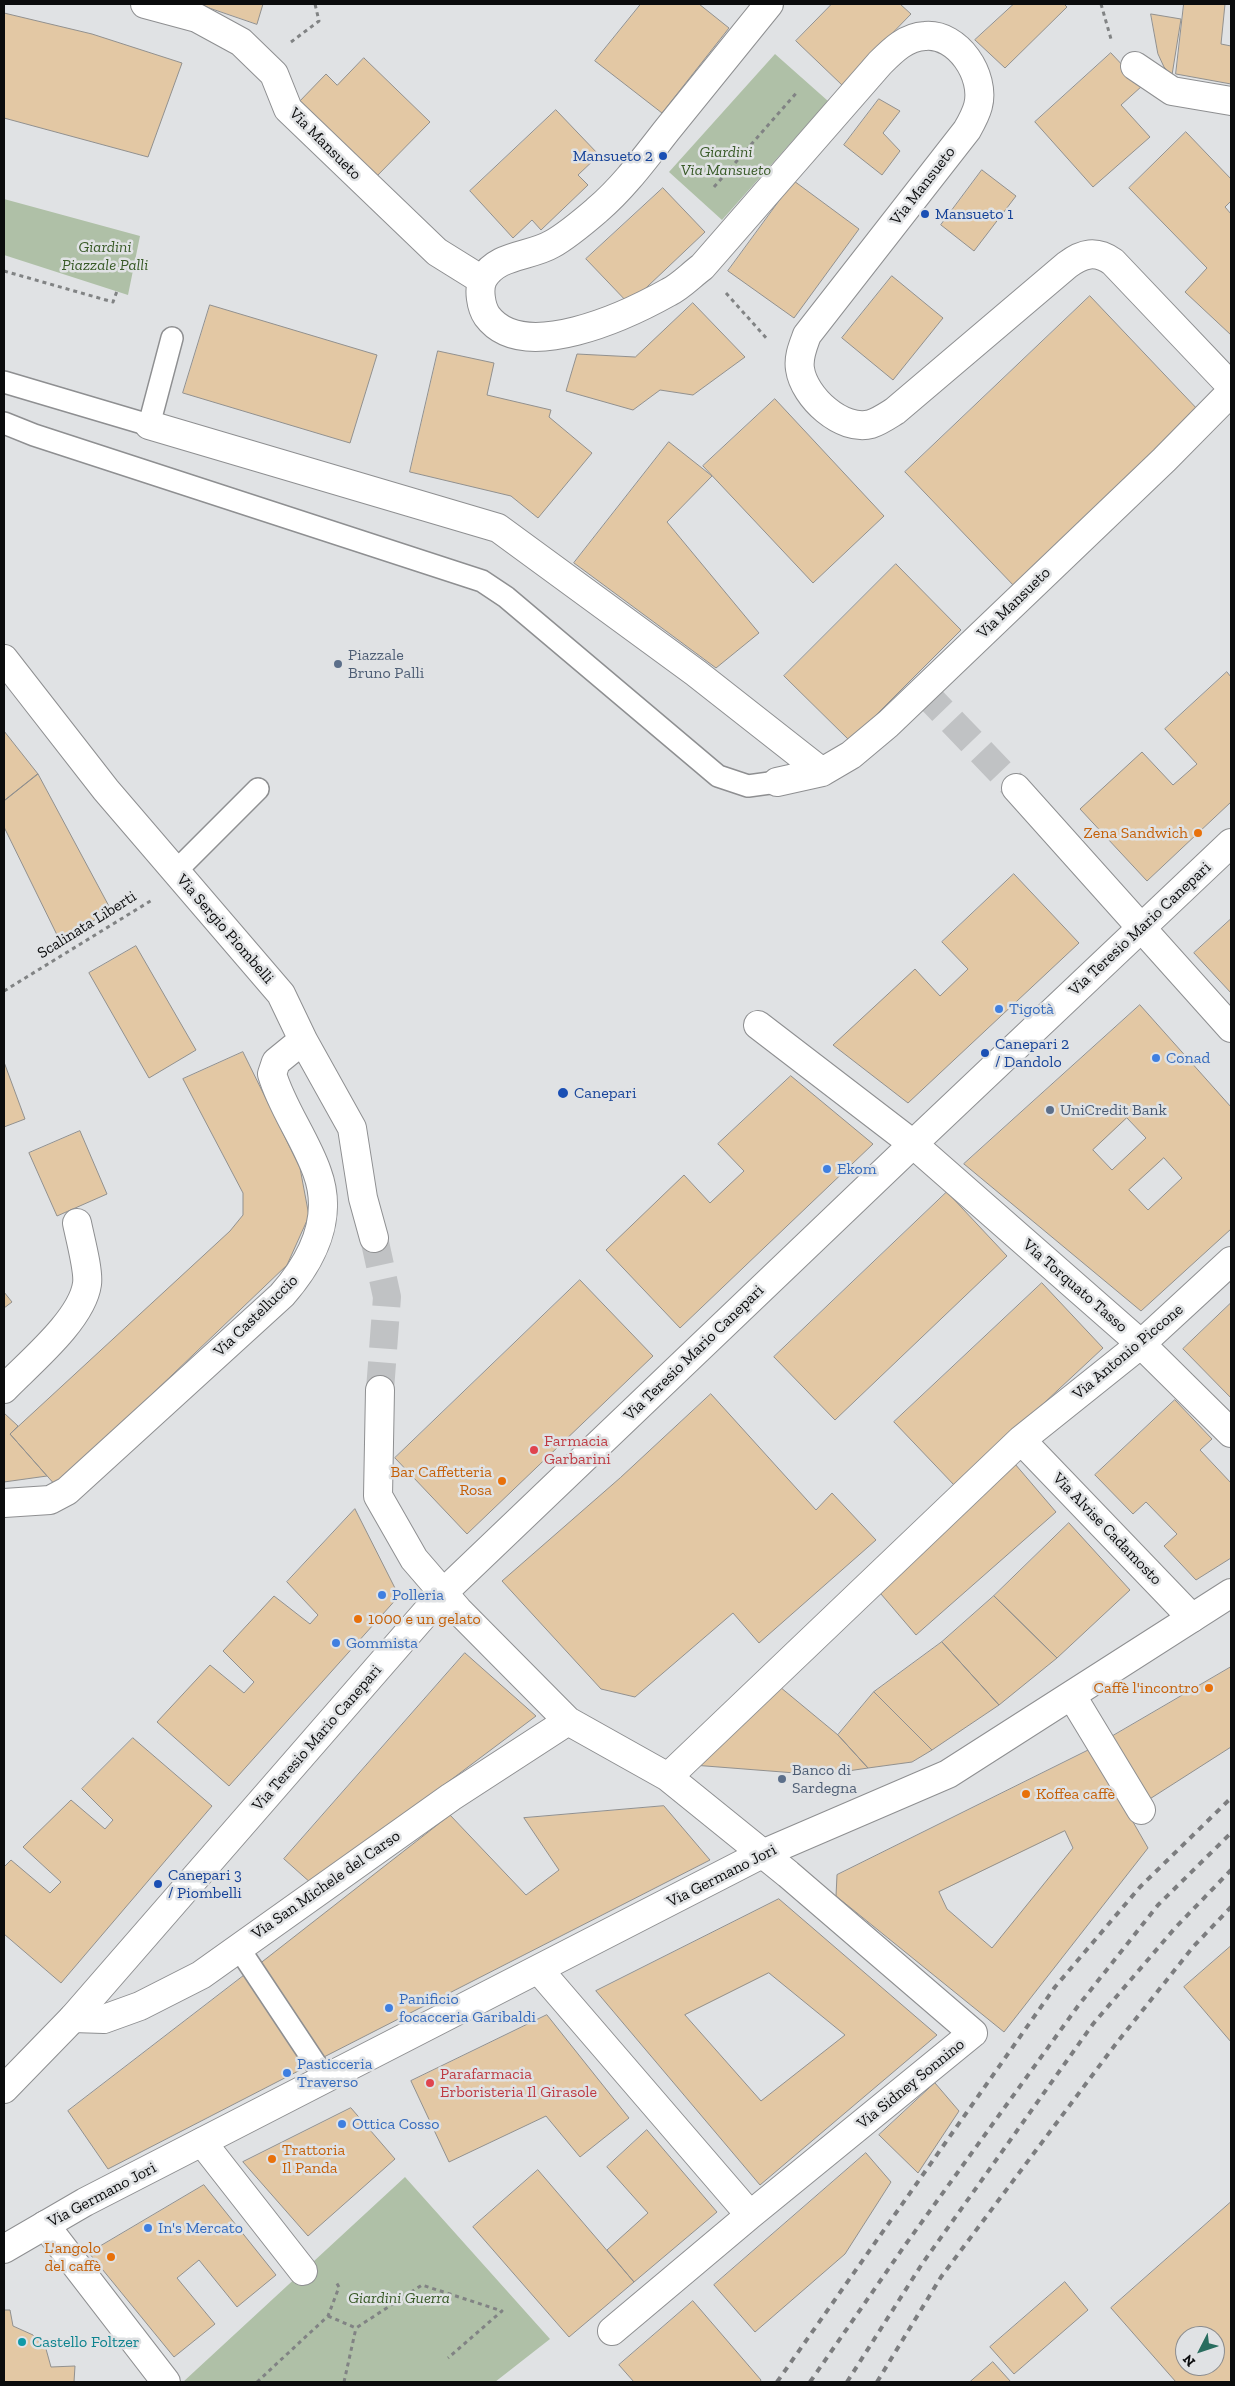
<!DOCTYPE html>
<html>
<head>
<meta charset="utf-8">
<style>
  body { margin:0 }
  #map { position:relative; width:1235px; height:2386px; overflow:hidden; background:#e0e2e4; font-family:"Zilla Slab",serif }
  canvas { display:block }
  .frame { position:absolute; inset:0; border:5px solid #0b0c0d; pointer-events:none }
  .north { position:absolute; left:1175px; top:2326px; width:50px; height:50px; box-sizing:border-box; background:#e0e2e4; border:1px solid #8b8c8e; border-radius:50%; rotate:229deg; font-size:14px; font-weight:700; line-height:20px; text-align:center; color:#0b0c0d }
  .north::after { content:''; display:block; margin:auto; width:18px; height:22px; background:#296d5f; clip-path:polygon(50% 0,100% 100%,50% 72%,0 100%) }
</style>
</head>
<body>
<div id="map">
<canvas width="1235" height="2386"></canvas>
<div class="frame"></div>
<div class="north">N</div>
</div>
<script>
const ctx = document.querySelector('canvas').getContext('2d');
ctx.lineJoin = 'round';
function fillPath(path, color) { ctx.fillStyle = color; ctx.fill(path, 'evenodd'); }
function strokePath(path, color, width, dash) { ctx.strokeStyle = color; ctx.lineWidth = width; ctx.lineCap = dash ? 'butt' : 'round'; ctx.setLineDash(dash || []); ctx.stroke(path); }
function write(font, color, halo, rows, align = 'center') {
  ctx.font = font + ' "Zilla Slab",serif'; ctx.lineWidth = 5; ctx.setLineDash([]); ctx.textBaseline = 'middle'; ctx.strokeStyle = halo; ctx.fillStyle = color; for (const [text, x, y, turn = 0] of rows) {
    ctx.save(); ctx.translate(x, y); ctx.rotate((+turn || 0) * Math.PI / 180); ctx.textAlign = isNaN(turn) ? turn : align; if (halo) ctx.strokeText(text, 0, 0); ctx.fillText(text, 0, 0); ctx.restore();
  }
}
fillPath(new Path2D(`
  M 775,54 L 828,101 L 722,220 L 669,172 Z
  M 4,199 L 140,236 L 128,295 L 4,255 Z
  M 405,2177 L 550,2339 L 495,2382 L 183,2382 Z`), '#afc0a7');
const building = new Path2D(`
  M 198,4 L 263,4 L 257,24 Z
  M 641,4 L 699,4 L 729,28 L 662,113 L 595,61 Z
  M 832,4 L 900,4 L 911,14 L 842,85 L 796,41 Z
  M 1014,4 L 1064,4 L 1067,7 L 1005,68 L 975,40 Z
  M 1184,4 L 1225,4 L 1221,44 L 1231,46 L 1231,84 L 1176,74 Z
  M 4,13 L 92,34 L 182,63 L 148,157 L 4,118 Z
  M 1151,14 L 1181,19 L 1172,75 L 1164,67 L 1158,54 Z
  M 1111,53 L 1142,86 L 1121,105 L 1150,137 L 1093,187 L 1035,122 Z
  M 364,58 L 430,122 L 374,179 L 297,104 L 326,74 L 337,85 Z
  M 879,99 L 900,111 L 883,133 L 900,151 L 882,175 L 844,145 Z
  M 556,110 L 599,155 L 578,175 L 588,185 L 541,230 L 532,220 L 513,238 L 470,191 Z
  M 1186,132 L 1231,179 L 1231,201 L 1225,207 L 1231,214 L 1231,335 L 1185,292 L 1207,268 L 1129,188 Z
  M 982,170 L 1016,196 L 974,251 L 941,225 Z
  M 794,181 L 859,229 L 794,318 L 728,271 Z
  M 663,188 L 705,232 L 629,304 L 586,259 Z
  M 892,276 L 943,318 L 893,380 L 842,338 Z
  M 1090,296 L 1200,412 L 1015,587 L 905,472 Z
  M 693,303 L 745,357 L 693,395 L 660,390 L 633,410 L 566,391 L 577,354 L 635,357 Z
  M 210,305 L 377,355 L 350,443 L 183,393 Z
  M 438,351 L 494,363 L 487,395 L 551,410 L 549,417 L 592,453 L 538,518 L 511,496 L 410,472 Z
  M 775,399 L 884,516 L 813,583 L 703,466 Z
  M 669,442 L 712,476 L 667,522 L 759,633 L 716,668 L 574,563 Z
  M 896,564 L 961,630 L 850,741 L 784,676 Z
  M 1227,672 L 1231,677 L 1231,802 L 1147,881 L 1080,809 L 1142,752 L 1173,785 L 1197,764 L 1165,729 Z
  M 4,731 L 38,774 L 4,801 Z
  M 38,774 L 111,910 L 60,941 L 4,827 L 4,801 Z
  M 1014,874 L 1079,943 L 908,1103 L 833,1045 L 915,969 L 940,996 L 968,969 L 942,942 Z
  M 1231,919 L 1231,993 L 1194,953 Z
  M 136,946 L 196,1050 L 149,1078 L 89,973 Z
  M 1140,1005 L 1231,1107 L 1231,1229 L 1141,1311 L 964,1164 ZM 1127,1118 L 1146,1138 L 1112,1170 L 1093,1150 ZM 1164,1158 L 1182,1178 L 1148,1210 L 1129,1190 Z
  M 243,1052 L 300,1168 L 309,1216 L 287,1265 L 56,1486 L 10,1434 L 230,1231 L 243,1215 L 243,1193 L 183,1079 Z
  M 4,1062 L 25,1119 L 4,1127 Z
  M 791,1076 L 873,1144 L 680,1328 L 606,1250 L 684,1175 L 710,1203 L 744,1171 L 718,1144 Z
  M 80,1131 L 107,1194 L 57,1216 L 29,1153 Z
  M 947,1192 L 1007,1256 L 835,1420 L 774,1357 Z
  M 580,1280 L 653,1356 L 467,1534 L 395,1458 Z
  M 1042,1283 L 1103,1348 L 955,1486 L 894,1422 Z
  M 4,1292 L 12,1302 L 4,1308 Z
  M 1231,1303 L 1231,1398 L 1183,1349 Z
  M 711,1394 L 816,1510 L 832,1493 L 876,1540 L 759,1643 L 733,1613 L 635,1697 L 601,1689 L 502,1581 L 620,1478 Z
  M 1175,1400 L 1212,1439 L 1200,1450 L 1231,1483 L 1231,1558 L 1196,1580 L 1164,1546 L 1177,1534 L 1146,1502 L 1133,1514 L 1095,1475 Z
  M 4,1413 L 18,1426 L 10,1434 L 47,1476 L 4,1482 Z
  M 1015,1464 L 1056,1512 L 916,1635 L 875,1587 Z
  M 355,1509 L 399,1596 L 229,1786 L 157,1722 L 210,1665 L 244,1693 L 254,1682 L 223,1651 L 274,1596 L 310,1624 L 318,1615 L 287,1582 Z
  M 1069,1523 L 1130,1590 L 1057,1658 L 994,1596 Z
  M 994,1596 L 1057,1658 L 999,1705 L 942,1642 Z
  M 942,1642 L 999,1705 L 932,1750 L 874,1692 Z
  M 465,1653 L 536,1716 L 312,1884 L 284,1859 Z
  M 1231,1667 L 1231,1747 L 1145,1802 L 1106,1740 Z
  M 774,1682 L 838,1735 L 868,1768 L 821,1775 L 693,1765 Z
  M 874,1692 L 932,1750 L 912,1762 L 868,1768 L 838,1735 Z
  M 133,1738 L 212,1806 L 61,1983 L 4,1934 L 4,1867 L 11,1860 L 50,1893 L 61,1882 L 23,1847 L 71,1800 L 105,1829 L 113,1820 L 82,1789 Z
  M 1091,1749 L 1148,1848 L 1004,2032 L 836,1896 L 837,1875 ZM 1065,1831 L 1073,1848 L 992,1948 L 947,1909 L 939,1892 Z
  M 664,1806 L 710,1860 L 320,2059 L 258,1965 L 450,1815 L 526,1895 L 559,1870 L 524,1818 Z
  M 779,1899 L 937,2035 L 760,2185 L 596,1991 ZM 769,1973 L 845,2035 L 761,2101 L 685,2015 Z
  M 1231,1946 L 1231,2042 L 1184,1987 Z
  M 246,1974 L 308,2066 L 108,2169 L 68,2111 Z
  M 547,2015 L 629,2118 L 580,2157 L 546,2116 L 449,2162 L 411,2081 Z
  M 935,2083 L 959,2111 L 918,2173 L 879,2135 Z
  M 351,2108 L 395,2159 L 308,2236 L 243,2162 Z
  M 647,2130 L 717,2212 L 634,2282 L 607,2250 L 648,2213 L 607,2167 Z
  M 866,2153 L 891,2182 L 845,2254 L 755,2332 L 714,2285 Z
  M 538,2170 L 634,2282 L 569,2337 L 473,2227 Z
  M 204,2185 L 276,2275 L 237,2307 L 199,2260 L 177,2278 L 215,2324 L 174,2357 L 89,2253 Z
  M 1231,2202 L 1231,2382 L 1176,2382 L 1111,2308 ZM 1185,2336 L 1215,2336 L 1215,2366 L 1185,2366 Z
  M 1065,2282 L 1088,2310 L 1014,2374 L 990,2347 Z
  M 693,2301 L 761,2380 L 760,2382 L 634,2382 L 619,2365 Z
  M 4,2310 L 10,2310 L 13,2326 L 33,2335 L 46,2349 L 51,2367 L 75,2366 L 74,2382 L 4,2382 Z
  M 993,2362 L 1011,2382 L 970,2382 Z`);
fillPath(building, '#e3c8a4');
strokePath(building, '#91908e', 1);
strokePath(new Path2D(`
  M 923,691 L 1016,788
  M 374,1238 L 387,1297 L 380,1390`), '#c0c2c4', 28, [28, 14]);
const lane = new Path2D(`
  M 4,382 L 149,425 L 172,338
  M 4,423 L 34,435 L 482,581 L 506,597 L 718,776 L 748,786 L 777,782
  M 176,871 L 258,789
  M 238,1947 L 325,2078`);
const street = new Path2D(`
  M 145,4 L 197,18 L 241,42 L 274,74 L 288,109 L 437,252 L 482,280
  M 769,4 C 735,46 701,88 667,130 C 645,158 624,187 597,210 C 583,222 568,235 552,244 C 530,257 497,254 483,279 C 478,289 481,307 487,316 C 523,365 628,315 669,292 C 681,286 691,275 702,267 L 880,63 C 893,50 906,37 925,36 C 958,33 986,76 978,106 C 976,114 971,123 967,130 L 807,335 C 803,346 798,357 800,369 C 804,397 842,432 871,424 C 880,421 887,416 895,411 L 1067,265 C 1083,253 1096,250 1113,262 L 1231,386
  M 1135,66 L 1172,91 L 1231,101
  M 149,425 L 498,528 L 696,673 L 822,772
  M 4,659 L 106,790 L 281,994 L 303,1040 L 352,1128 L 363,1198 L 374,1238
  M 777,782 L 822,772 L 851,755 L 888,724 L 1164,460 L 1231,392
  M 1016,788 L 1231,1028
  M 758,1025 L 913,1144 L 1141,1344 L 1231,1433
  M 4,1389 C 29,1363 82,1320 87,1284 C 89,1271 80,1238 77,1223
  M 380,1390 L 378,1496 L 414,1559 L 458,1610 L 568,1721 L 668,1777 L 788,1874 L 973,2033 L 750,2215 L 612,2331
  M 1021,1440 L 1192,1618
  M 4,1503 L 50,1500 L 67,1491 L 282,1295 C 312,1261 334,1218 317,1172 C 305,1138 282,1108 272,1074 L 276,1062 L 303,1040
  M 1072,1696 L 1141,1810
  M 668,1777 L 1021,1440 L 1141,1344 L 1231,1261
  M 539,1970 L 750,2215
  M 73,2018 L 104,2019 L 140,2006 L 201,1975 L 451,1797 L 568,1721
  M 202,2142 L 303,2271
  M 45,2225 L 166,2382`);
const secondary = new Path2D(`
  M 4,2089 L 73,2018 L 443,1593 L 913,1144 L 1231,843
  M 4,2249 L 85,2202 L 762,1854 L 948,1774 L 1231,1593`);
strokePath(lane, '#8e8f91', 24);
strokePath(street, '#8e8f91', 30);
strokePath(secondary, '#8e8f91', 30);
strokePath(new Path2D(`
  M 1101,4 L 1111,39
  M 291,42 L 319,21 L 315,4
  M 714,187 L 798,91
  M 4,271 L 113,302 L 117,291
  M 726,293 L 768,340
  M 4,991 L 152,900
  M 328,2316 L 356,2328 L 422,2285 L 502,2311 L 448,2358
  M 257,2382 L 328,2316 L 339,2287 L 336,2282
  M 344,2382 L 356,2328`), '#818384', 3, [4, 4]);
strokePath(lane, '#fff', 21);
strokePath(street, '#fff', 28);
strokePath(secondary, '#fff', 28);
strokePath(new Path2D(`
  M 777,2382 L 1055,1987 L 1140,1887 L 1231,1798
  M 810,2382 L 903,2248 L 1078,2006 L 1158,1905 L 1231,1833
  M 847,2382 L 922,2264 L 1093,2024 L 1175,1928 L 1231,1870
  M 877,2382 L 941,2277 L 1115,2045 L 1193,1947 L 1231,1907`), '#7c7d7f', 4, [6, 6]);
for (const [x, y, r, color] of [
  [663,156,5,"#1a4fb4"],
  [925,214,5,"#1a4fb4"],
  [338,664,5,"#5c6f8a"],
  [1198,833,5,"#e8710a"],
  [999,1009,5,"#3f7fe0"],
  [985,1053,5,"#1a4fb4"],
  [1156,1058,5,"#3f7fe0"],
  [563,1093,6,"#1a4fb4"],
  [1050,1110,5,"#5c6f8a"],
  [827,1169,5,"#3f7fe0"],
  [534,1450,5,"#e0444e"],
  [502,1481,5,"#e8710a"],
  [382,1595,5,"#3f7fe0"],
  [358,1619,5,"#e8710a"],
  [336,1643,5,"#3f7fe0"],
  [1209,1688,5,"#e8710a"],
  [782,1779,5,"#5c6f8a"],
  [1026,1794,5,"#e8710a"],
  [158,1884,5,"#1a4fb4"],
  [389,2008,5,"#3f7fe0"],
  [287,2073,5,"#3f7fe0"],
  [430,2083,5,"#e0444e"],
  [342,2124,5,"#3f7fe0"],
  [272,2159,5,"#e8710a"],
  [148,2228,5,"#3f7fe0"],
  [111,2257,5,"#e8710a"],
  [22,2342,5,"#0f9aa8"]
]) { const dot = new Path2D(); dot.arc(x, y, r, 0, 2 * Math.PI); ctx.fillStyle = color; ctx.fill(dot); strokePath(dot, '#e0e2e4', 2); }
write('16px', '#0b0c0d', '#e0e2e4', [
  ["Via Mansueto",325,144,45],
  ["Via Mansueto",923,186,-52],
  ["Via Mansueto",1014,603,-44],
  ["Scalinata Liberti",87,925,-32],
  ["Via Sergio Piombelli",225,929,49],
  ["Via Teresio Mario Canepari",1140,929,-43],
  ["Via Torquato Tasso",1075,1286,41],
  ["Via Castelluccio",256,1316,-44],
  ["Via Antonio Piccone",1128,1352,-40],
  ["Via Teresio Mario Canepari",694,1353,-44],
  ["Via Alvise Cadamosto",1107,1529,46],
  ["Via Teresio Mario Canepari",317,1738,-49],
  ["Via Germano Jori",722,1876,-27],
  ["Via San Michele del Carso",326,1885,-35],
  ["Via Sidney Sonnino",911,2084,-39],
  ["Via Germano Jori",102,2195,-28]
]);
write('italic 16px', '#385a27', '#e0e2e4', [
  ["Giardini",726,152],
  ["Via Mansueto",726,170],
  ["Giardini",105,247],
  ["Piazzale Palli",105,265],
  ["Giardini Guerra",399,2298]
]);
write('16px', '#164399', '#e0e2e4', [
  ["Mansueto 2",653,156,"right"],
  ["Mansueto 1",935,214],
  ["Canepari 2",995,1044],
  ["/ Dandolo",995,1062],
  ["Canepari",574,1093],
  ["Canepari 3",168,1875],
  ["/ Piombelli",168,1893]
], 'left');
write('16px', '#4e5e75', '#e0e2e4', [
  ["Piazzale",348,655],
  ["Bruno Palli",348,673],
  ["UniCredit Bank",1060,1110],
  ["Banco di",792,1770],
  ["Sardegna",792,1788]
], 'left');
write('16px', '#c56008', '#e0e2e4', [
  ["Zena Sandwich",1188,833],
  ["Bar Caffetteria",492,1472],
  ["Rosa",492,1490],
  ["1000 e un gelato",368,1619,"left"],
  ["Caffè l'incontro",1199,1688],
  ["Koffea caffè",1036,1794,"left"],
  ["Trattoria",282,2150,"left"],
  ["Il Panda",282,2168,"left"],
  ["L'angolo",101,2248],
  ["del caffè",101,2266]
], 'right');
write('16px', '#366cbe', '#e0e2e4', [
  ["Tigotà",1009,1009],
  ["Conad",1166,1058],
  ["Ekom",837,1169],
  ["Polleria",392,1595],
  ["Gommista",346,1643],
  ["Panificio",399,1999],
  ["focacceria Garibaldi",399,2017],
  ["Pasticceria",297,2064],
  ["Traverso",297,2082],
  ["Ottica Cosso",352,2124],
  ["In's Mercato",158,2228]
], 'left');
write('16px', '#be3a42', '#e0e2e4', [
  ["Farmacia",544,1441],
  ["Garbarini",544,1459],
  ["Parafarmacia",440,2074],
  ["Erboristeria Il Girasole",440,2092]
], 'left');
write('16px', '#0d838f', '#e0e2e4', [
  ["Castello Foltzer",32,2342]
], 'left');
</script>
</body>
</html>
